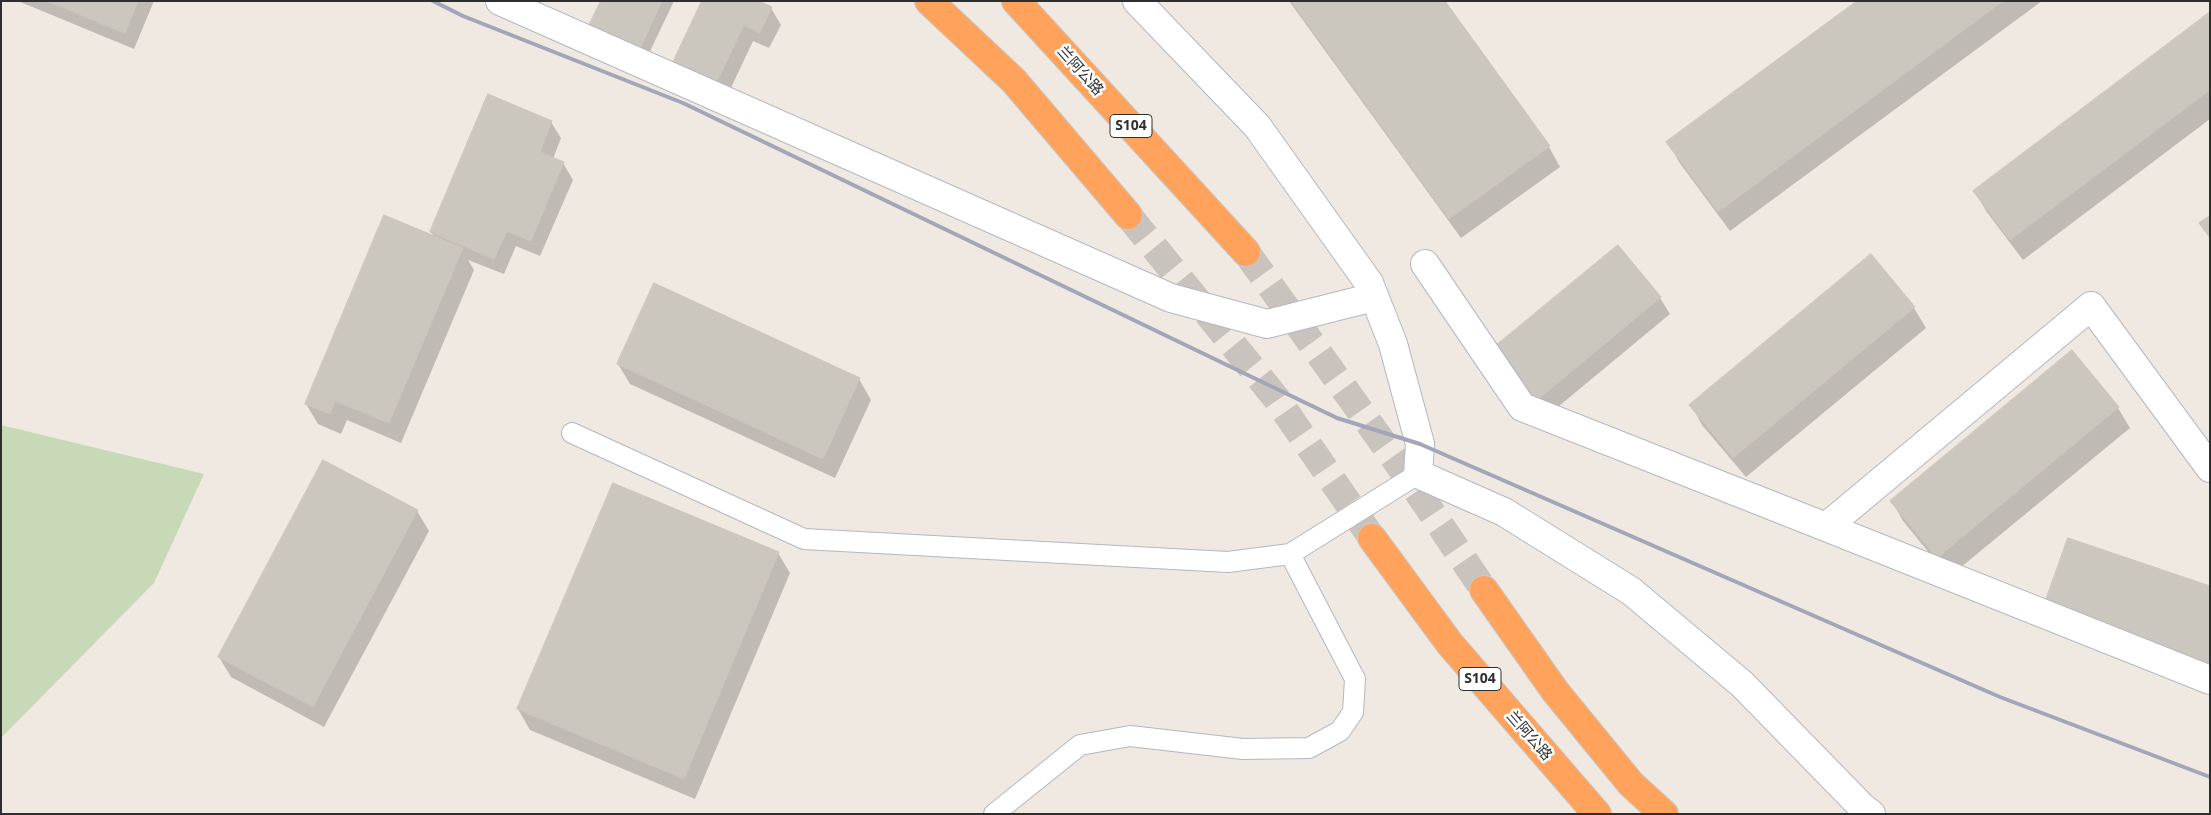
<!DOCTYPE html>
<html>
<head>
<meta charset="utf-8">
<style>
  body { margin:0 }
  #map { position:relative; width:2211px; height:815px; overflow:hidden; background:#efe9e1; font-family:"Noto Sans",sans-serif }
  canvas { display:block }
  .frame { position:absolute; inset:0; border:2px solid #2e2e2e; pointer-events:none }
</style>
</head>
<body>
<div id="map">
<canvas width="2211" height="815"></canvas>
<div class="frame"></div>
</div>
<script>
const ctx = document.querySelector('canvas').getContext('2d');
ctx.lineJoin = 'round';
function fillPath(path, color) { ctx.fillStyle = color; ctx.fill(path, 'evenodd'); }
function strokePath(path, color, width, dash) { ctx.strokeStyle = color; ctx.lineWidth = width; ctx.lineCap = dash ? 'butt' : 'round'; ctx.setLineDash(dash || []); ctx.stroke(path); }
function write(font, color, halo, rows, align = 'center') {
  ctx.font = font + ' "Noto Sans","Noto Sans SC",sans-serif'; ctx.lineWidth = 5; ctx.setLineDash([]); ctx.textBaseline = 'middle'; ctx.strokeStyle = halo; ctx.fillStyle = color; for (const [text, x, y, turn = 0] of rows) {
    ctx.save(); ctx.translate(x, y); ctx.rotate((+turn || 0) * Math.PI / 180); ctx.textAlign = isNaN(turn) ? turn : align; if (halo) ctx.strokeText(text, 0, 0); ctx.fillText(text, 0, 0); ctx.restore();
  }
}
fillPath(new Path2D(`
  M 1,425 L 204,474 L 154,583 L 1,738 Z`), '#c8d9b8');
fillPath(new Path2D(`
  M 18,1 L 154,1 L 134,49 Z
  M 602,1 L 674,1 L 643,66 Z
  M 703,1 L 771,8 L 781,25 L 769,48 L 753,41 L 721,109 Z
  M 1289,1 L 1443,1 L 1549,147 L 1560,167 L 1461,238 Z
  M 1859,1 L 2042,1 L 1730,231 L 1679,162 L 1668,142 Z
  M 2210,14 L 2210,119 L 2023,260 L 1986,211 L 1975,191 Z
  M 551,122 L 561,138 L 553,159 L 563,163 L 573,180 L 540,256 L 516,246 L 504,274 L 468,260 L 474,270 L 401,443 L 347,420 L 341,434 L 318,424 L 306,404 L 435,238 L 431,232 Z
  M 1618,247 L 1660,298 L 1670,314 L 1547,416 L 1504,365 Z
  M 1871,256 L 1914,308 L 1926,328 L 1746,477 L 1702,425 L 1691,405 Z
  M 618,364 L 859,379 L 871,400 L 835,478 L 630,384 Z
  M 2118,408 L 2130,428 L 1949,577 L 1903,521 L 1892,501 Z
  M 417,511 L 429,531 L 324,727 L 231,677 L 219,657 Z
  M 778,553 L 790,573 L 695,799 L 530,730 L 518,709 Z`), '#0003');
const building = new Path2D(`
  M 47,1 L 138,1 L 125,33 Z
  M 601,1 L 662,1 L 637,55 L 586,31 Z
  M 702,1 L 759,1 L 772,7 L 760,33 L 744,25 L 711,94 L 668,73 Z
  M 1291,1 L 1445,1 L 1550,146 L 1449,219 Z
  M 1857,1 L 2003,1 L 1718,212 L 1666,142 Z
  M 2210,12 L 2210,90 L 2010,240 L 1973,191 Z
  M 488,94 L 552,121 L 540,152 L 564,162 L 531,241 L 507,231 L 494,259 L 430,232 Z
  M 384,215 L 463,248 L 389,423 L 335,401 L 330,414 L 305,404 Z
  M 2210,216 L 2210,238 L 2199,223 Z
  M 1618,245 L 1661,297 L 1536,401 L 1493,348 Z
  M 1871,254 L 1915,307 L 1733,458 L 1689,405 Z
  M 654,283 L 860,378 L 823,459 L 617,364 Z
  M 2072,350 L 2119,407 L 1937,558 L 1890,501 Z
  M 323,460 L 418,510 L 313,707 L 218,657 Z
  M 613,483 L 779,552 L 684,779 L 517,709 Z
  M 2068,538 L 2210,586 L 2210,665 L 2043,608 Z`);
fillPath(building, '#cbc7bf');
strokePath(building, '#cbc5ba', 1);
strokePath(new Path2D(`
  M 1128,215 L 1276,398 L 1372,538
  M 1246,252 L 1409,479 L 1484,590`), '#c8c4bd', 28, [28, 14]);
const lane = new Path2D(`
  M 572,433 L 804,539 L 1228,562 L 1290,554 L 1418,474
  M 994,814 L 1080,745 L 1130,736 L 1243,749 L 1309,748 L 1340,731 L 1353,712 L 1355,679 L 1290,554`);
const street = new Path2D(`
  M 500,1 L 1171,298 L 1267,324 L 1374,297
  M 1425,264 L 1522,407 L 1826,527 L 2091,306 L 2210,468
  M 1826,527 L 2210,680`);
const secondary = new Path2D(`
  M 1137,1 L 1257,126 L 1369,283 L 1393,344 L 1420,444 L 1418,474 L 1504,512 L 1631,591 L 1742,684 L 1862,807 L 1871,814`);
const highway = new Path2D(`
  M 929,1 L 1014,81 L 1128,215
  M 1016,1 L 1246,252
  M 1372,538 L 1450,644 L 1597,814
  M 1484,590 L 1555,691 L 1631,784 L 1664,814`);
strokePath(lane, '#b4b7c1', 22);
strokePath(street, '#b4b7c1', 30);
strokePath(secondary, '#b4b7c1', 30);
strokePath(highway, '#c9c9c9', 30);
strokePath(lane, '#fff', 20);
strokePath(street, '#fff', 28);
strokePath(secondary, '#fff', 28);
strokePath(highway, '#ffa35c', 28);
strokePath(new Path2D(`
  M 433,1 L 463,16 L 683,103 L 1337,418 L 1420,444 L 2000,697 L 2210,777`), '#a3a6b8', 4);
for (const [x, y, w] of [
  [1131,126,42],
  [1480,679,42]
]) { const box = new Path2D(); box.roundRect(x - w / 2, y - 11.5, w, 23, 4); ctx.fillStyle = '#fff'; ctx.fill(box); strokePath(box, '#2e2e2e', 1); }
write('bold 14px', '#2e2e2e', null, [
  ["S104",1131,126],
  ["S104",1480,679]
]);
write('15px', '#2e2e2e', '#fff', [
  ["兰阿公路",1080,71,48],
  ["兰阿公路",1529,736,49]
]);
</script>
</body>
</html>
